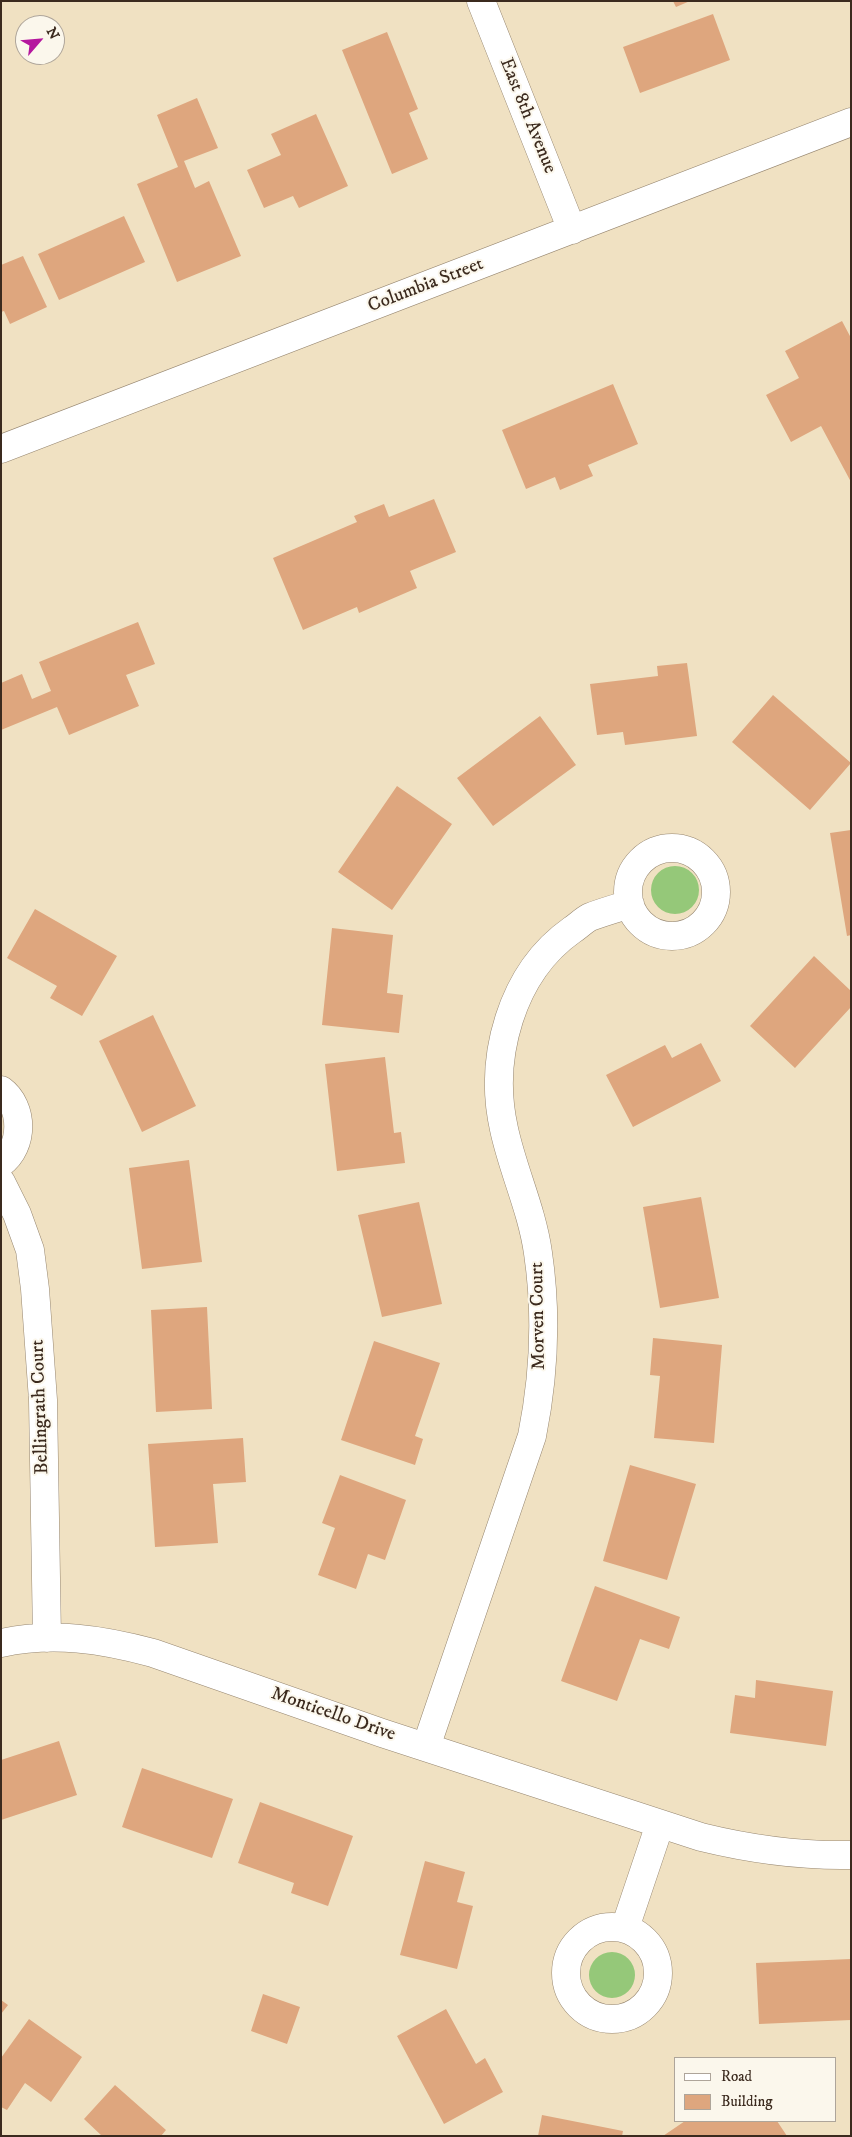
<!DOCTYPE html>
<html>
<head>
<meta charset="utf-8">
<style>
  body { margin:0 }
  #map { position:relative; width:852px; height:2137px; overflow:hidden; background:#f0e1c2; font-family:"IM FELL DW Pica",serif }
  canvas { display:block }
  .frame { position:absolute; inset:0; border:2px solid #3b2a1e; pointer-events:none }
  .legend { position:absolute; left:674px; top:2057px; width:162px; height:65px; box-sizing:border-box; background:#fbf7ec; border:1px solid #aea59a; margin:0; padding:6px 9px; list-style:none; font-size:15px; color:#3b2a1e }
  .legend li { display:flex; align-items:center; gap:10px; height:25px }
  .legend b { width:25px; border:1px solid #aea59a }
  .north { position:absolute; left:15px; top:15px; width:50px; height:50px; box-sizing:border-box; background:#fbf7ec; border:1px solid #aea59a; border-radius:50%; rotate:63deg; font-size:14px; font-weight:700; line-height:20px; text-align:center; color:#3b2a1e }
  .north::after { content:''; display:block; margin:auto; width:18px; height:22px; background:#b5179e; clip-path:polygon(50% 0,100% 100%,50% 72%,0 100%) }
</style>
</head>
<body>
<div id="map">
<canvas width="852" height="2137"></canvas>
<div class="frame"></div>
<ul class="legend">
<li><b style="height:6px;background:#fff"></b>Road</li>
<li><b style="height:14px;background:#dea67e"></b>Building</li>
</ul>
<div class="north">N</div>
</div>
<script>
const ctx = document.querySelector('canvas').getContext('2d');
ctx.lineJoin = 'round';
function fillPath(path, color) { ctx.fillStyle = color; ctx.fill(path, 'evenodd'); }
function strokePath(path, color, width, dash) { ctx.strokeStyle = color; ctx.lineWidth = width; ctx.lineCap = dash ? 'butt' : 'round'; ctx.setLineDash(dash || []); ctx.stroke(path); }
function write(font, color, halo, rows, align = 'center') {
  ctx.font = font + ' "IM FELL DW Pica",serif'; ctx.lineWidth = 4; ctx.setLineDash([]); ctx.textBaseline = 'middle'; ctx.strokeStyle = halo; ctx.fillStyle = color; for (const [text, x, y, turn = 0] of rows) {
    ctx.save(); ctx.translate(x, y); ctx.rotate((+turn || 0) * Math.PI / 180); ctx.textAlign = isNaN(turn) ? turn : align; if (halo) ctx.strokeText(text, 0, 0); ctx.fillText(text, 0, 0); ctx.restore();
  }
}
fillPath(new Path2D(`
  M651 890a24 24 0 1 1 48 0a24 24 0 1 1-48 0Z
  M589 1975a23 23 0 1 1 46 0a23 23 0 1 1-46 0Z`), '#95c879');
fillPath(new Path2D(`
  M 673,1 L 690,1 L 676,7 Z
  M 713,14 L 730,60 L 640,93 L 623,47 Z
  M 387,32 L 418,109 L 409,113 L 428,159 L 392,174 L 342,50 Z
  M 197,98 L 218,148 L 184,161 L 195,188 L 209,181 L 241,256 L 177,282 L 137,184 L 178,167 L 157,115 Z
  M 316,114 L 348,186 L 299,208 L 293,196 L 264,208 L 247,170 L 281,155 L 271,134 Z
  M 124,216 L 145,262 L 59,300 L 38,254 Z
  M 23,256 L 47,307 L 10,324 L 4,311 L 1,312 L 1,265 Z
  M 842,321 L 851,338 L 851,482 L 821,426 L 791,442 L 766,395 L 799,378 L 785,351 Z
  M 613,384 L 638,444 L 588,465 L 593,476 L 560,490 L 555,477 L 526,489 L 502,430 Z
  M 434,499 L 456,552 L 410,571 L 417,588 L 359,613 L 357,607 L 303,630 L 273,558 L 357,522 L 354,516 L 384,504 L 389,517 Z
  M 138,622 L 155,664 L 126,675 L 139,706 L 69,735 L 57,707 L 1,730 L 1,683 L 22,674 L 32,699 L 51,691 L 39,662 Z
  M 687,663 L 697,736 L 625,745 L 623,732 L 597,735 L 590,684 L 658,676 L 657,666 Z
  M 773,695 L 851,763 L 810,810 L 732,742 Z
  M 540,716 L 576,765 L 493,826 L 457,778 Z
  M 397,786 L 452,824 L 392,910 L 338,872 Z
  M 851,830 L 851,935 L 847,936 L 830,833 Z
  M 35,909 L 117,956 L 82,1016 L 50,998 L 57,986 L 7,958 Z
  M 332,928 L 393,935 L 387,993 L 403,995 L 399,1033 L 322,1025 Z
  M 814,956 L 851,991 L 851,1007 L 795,1068 L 750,1026 Z
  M 153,1015 L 196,1106 L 142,1132 L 99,1041 Z
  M 701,1043 L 721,1081 L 633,1127 L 606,1075 L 665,1045 L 672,1058 Z
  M 385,1057 L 394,1133 L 401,1132 L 405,1163 L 337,1171 L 325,1064 Z
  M 189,1160 L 202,1262 L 142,1269 L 129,1168 Z
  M 701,1197 L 719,1298 L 660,1308 L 643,1207 Z
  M 419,1202 L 442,1304 L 382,1317 L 358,1215 Z
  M 207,1307 L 212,1409 L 156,1412 L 151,1310 Z
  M 653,1338 L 722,1345 L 714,1443 L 654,1438 L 660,1376 L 650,1375 Z
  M 374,1341 L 440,1363 L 415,1436 L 423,1439 L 415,1465 L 341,1440 Z
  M 243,1438 L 246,1482 L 213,1484 L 218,1543 L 155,1547 L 148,1444 Z
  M 630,1465 L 696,1484 L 667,1580 L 603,1561 Z
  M 340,1475 L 406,1500 L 385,1560 L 368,1554 L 356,1589 L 318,1575 L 335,1528 L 322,1523 Z
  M 595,1586 L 680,1617 L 669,1649 L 640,1639 L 617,1701 L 561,1681 Z
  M 756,1680 L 833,1691 L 826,1746 L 730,1733 L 735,1695 L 755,1698 Z
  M 59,1741 L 77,1795 L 1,1820 L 1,1760 Z
  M 142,1768 L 233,1799 L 212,1858 L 122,1827 Z
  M 260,1802 L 353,1836 L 328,1906 L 291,1893 L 294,1883 L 238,1863 Z
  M 425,1861 L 465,1872 L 457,1902 L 473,1906 L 457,1969 L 400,1955 Z
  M 851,1959 L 851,2020 L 759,2024 L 756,1963 Z
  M 263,1994 L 300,2007 L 287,2044 L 251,2031 Z
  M 1,2000 L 8,2005 L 1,2014 Z
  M 446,2009 L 476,2064 L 485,2058 L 503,2092 L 444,2124 L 397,2036 Z
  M 29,2019 L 82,2057 L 51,2102 L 25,2083 L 7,2110 L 1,2107 L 1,2058 Z
  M 115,2085 L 166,2130 L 161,2136 L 102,2136 L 84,2119 Z
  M 542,2115 L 623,2131 L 622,2136 L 538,2136 Z
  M 685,2121 L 777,2121 L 787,2136 L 663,2136 Z`), '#dea67e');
const minor = new Path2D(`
  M 481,1 L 572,230
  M 1,449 L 851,122
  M628 892a44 44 0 1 1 88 0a44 44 0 1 1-88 0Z
  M 1,1090 C 24,1107 24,1146 1,1163
  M 1,1182 L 17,1214 L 30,1250 L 35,1289 L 43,1400 L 47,1638
  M 1,1643 C 54,1632 101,1639 153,1653 L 382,1733 L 701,1837 C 750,1849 801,1856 851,1855
  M 426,1747 L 532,1436 C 544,1376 547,1314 538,1253 C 532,1210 513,1171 504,1129 C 488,1058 511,973 572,930 C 578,926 584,920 590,917 C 603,912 617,908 630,904
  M566 1973a46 46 0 1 1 92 0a46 46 0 1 1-92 0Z
  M 625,1928 L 660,1824`);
strokePath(minor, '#968670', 29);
strokePath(minor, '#fff', 28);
write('19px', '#3b2a1e', '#fbf7ec', [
  ["East 8th Avenue",527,116,68],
  ["Columbia Street",426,286,-21],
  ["Morven Court",539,1316,-91],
  ["Bellingrath Court",41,1407,-92],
  ["Monticello Drive",333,1715,19]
]);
</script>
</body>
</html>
